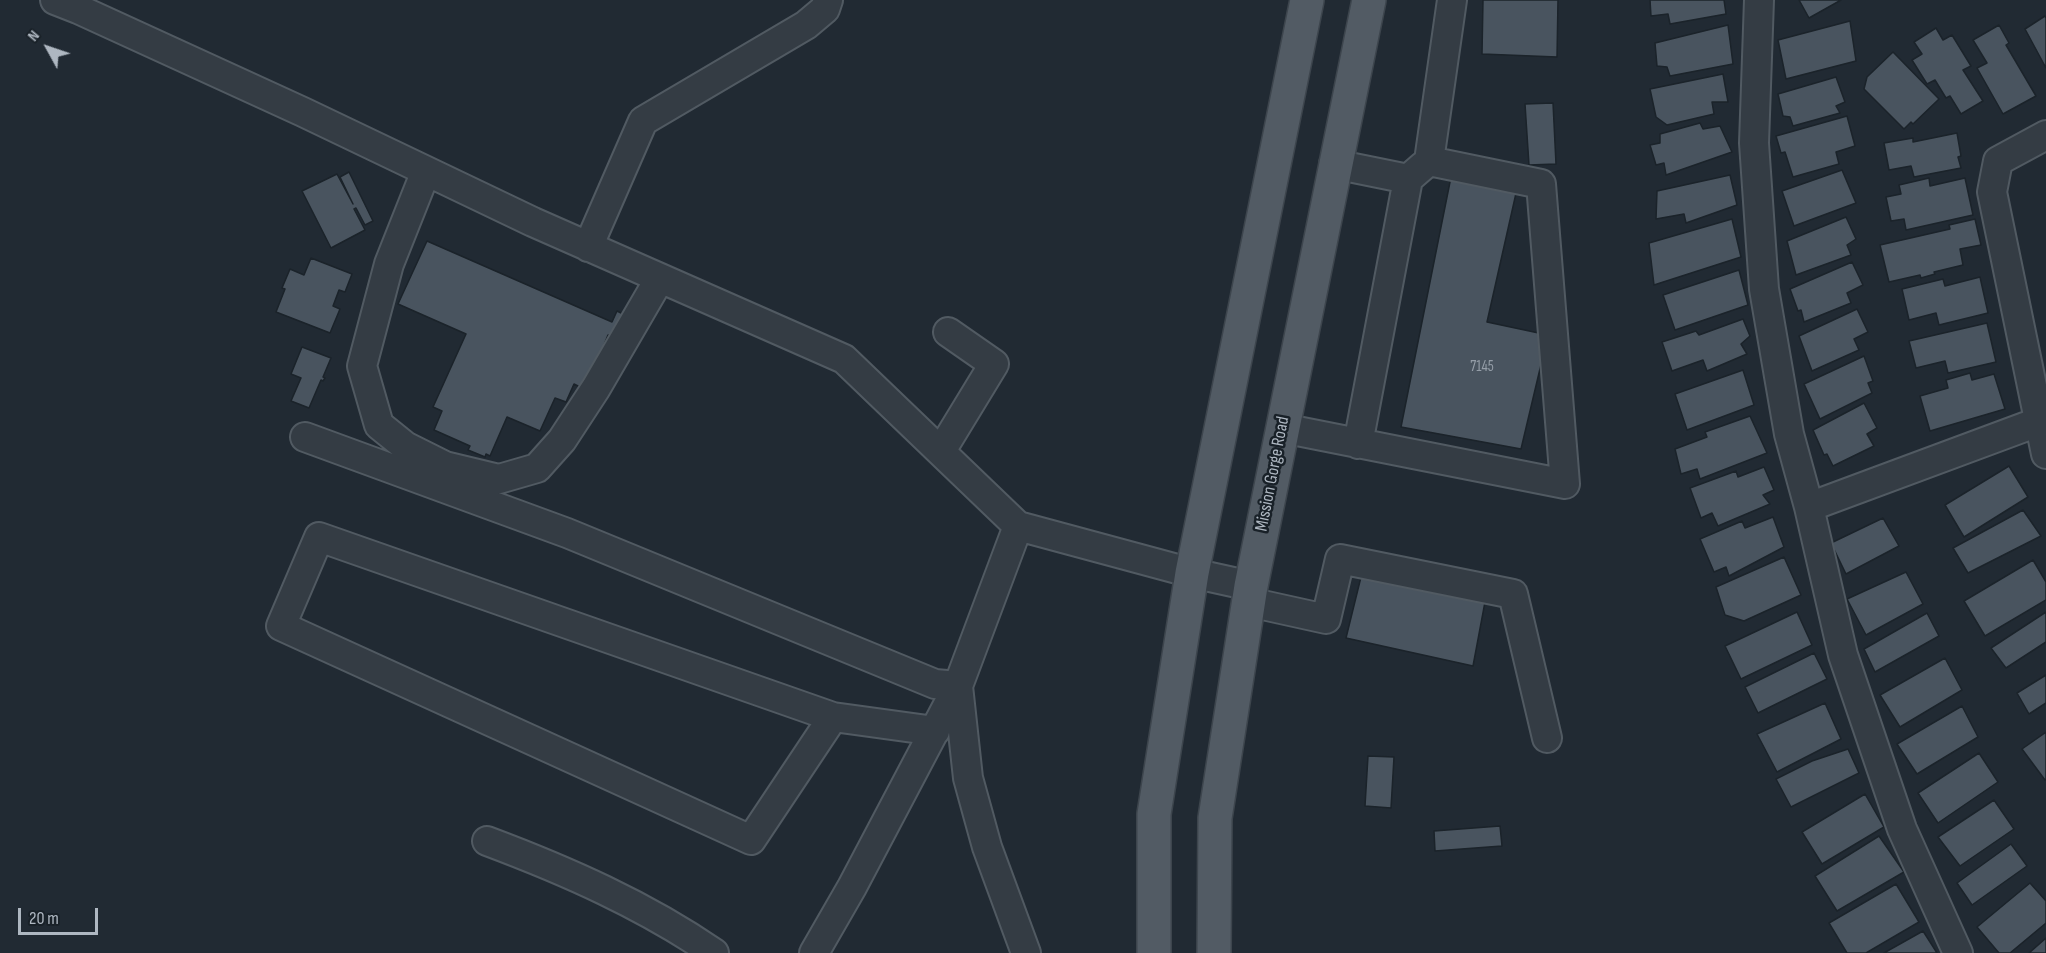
<!DOCTYPE html>
<html>
<head>
<meta charset="utf-8">
<style>
  body { margin:0 }
  #map { position:relative; width:2046px; height:953px; overflow:hidden; background:#212a33; font-family:"Sofia Sans Condensed",sans-serif }
  canvas { display:block }
  .north { position:absolute; left:18px; top:18px; width:60px; height:60px; -webkit-text-stroke:4px #192128; paint-order:stroke; rotate:310deg; font-size:16px; font-weight:700; line-height:24px; text-align:center; color:#aeb7c1 }
  .north::after { content:''; display:block; margin:auto; width:21px; height:27px; background:#aeb7c1; clip-path:polygon(50% 0,100% 100%,50% 72%,0 100%) }
  .scale { position:absolute; left:18px; top:908px; width:80px; height:27px; box-sizing:border-box; border:3px solid #aeb7c1; border-top:0; padding-left:8px; font-size:18px; line-height:21px; white-space:nowrap; color:#aeb7c1; -webkit-text-stroke:4px #192128; paint-order:stroke }
</style>
</head>
<body>
<div id="map">
<canvas width="2046" height="953"></canvas>
<div class="north">N</div>
<div class="scale">20 m</div>
</div>
<script>
const ctx = document.querySelector('canvas').getContext('2d');
ctx.lineJoin = 'round';
function fillPath(path, color) { ctx.fillStyle = color; ctx.fill(path, 'evenodd'); }
function strokePath(path, color, width, dash) { ctx.strokeStyle = color; ctx.lineWidth = width; ctx.lineCap = dash ? 'butt' : 'round'; ctx.setLineDash(dash || []); ctx.stroke(path); }
function write(font, color, halo, rows, align = 'center') {
  ctx.font = font + ' "Sofia Sans Condensed",sans-serif'; ctx.lineWidth = 5; ctx.setLineDash([]); ctx.textBaseline = 'middle'; ctx.strokeStyle = halo; ctx.fillStyle = color; for (const [text, x, y, turn = 0] of rows) {
    ctx.save(); ctx.translate(x, y); ctx.rotate((+turn || 0) * Math.PI / 180); ctx.textAlign = isNaN(turn) ? turn : align; if (halo) ctx.strokeText(text, 0, 0); ctx.fillText(text, 0, 0); ctx.restore();
  }
}
const building = new Path2D(`
  M 1483,0 L 1558,0 L 1557,57 L 1482,54 Z
  M 1650,0 L 1724,0 L 1726,14 L 1670,24 L 1668,14 L 1651,16 Z
  M 1799,0 L 1841,0 L 1809,18 Z
  M 2045,16 L 2046,18 L 2046,68 L 2025,29 Z
  M 1850,21 L 1856,61 L 1786,79 L 1778,40 Z
  M 1728,25 L 1733,64 L 1670,76 L 1667,67 L 1657,66 L 1655,43 Z
  M 1999,25 L 2009,43 L 2006,45 L 2036,96 L 2003,114 L 1977,68 L 1987,63 L 1973,40 Z
  M 1936,28 L 1943,40 L 1952,35 L 1971,66 L 1963,70 L 1983,101 L 1961,114 L 1950,96 L 1946,98 L 1935,80 L 1927,84 L 1912,60 L 1922,54 L 1914,42 Z
  M 1893,52 L 1939,99 L 1913,124 L 1911,122 L 1904,129 L 1864,89 L 1867,77 Z
  M 1723,74 L 1728,102 L 1712,102 L 1714,114 L 1667,125 L 1656,117 L 1650,89 Z
  M 1836,77 L 1845,102 L 1836,106 L 1840,113 L 1793,126 L 1790,117 L 1783,116 L 1778,94 Z
  M 1553,103 L 1556,164 L 1529,165 L 1525,104 Z
  M 1847,116 L 1855,146 L 1836,152 L 1839,164 L 1793,177 L 1785,152 L 1781,153 L 1776,136 Z
  M 1700,123 L 1703,129 L 1720,126 L 1732,152 L 1666,175 L 1664,163 L 1656,165 L 1650,145 L 1660,143 L 1660,134 Z
  M 1957,133 L 1961,156 L 1958,157 L 1961,168 L 1914,177 L 1911,166 L 1889,170 L 1884,143 L 1913,138 L 1913,142 Z
  M 1453,167 L 1519,180 L 1487,322 L 1548,335 L 1521,449 L 1401,427 Z
  M 1842,170 L 1856,203 L 1794,226 L 1782,191 Z
  M 349,172 L 373,221 L 365,225 L 356,208 L 354,209 L 365,230 L 331,248 L 302,191 L 337,174 L 353,204 L 340,177 Z
  M 1730,175 L 1737,205 L 1686,223 L 1684,214 L 1656,219 L 1657,191 Z
  M 1929,178 L 1930,186 L 1965,178 L 1973,215 L 1906,230 L 1904,219 L 1891,221 L 1886,197 L 1901,194 L 1899,185 Z
  M 1846,217 L 1856,239 L 1847,245 L 1851,255 L 1796,275 L 1787,241 Z
  M 1732,219 L 1741,257 L 1654,285 L 1649,243 Z
  M 1975,219 L 1981,245 L 1960,249 L 1963,265 L 1934,272 L 1935,274 L 1921,278 L 1920,275 L 1889,282 L 1880,245 L 1950,229 L 1949,225 Z
  M 427,241 L 612,322 L 617,311 L 627,316 L 617,339 L 608,335 L 604,345 L 609,347 L 606,354 L 600,352 L 584,389 L 574,384 L 566,402 L 555,398 L 540,431 L 507,417 L 490,456 L 486,454 L 485,457 L 468,450 L 470,446 L 434,430 L 442,411 L 433,407 L 466,334 L 398,304 Z
  M 311,258 L 352,274 L 345,292 L 339,290 L 333,306 L 340,309 L 330,333 L 276,312 L 285,289 L 282,288 L 290,269 L 304,275 Z
  M 1852,262 L 1863,285 L 1847,293 L 1851,303 L 1804,322 L 1801,310 L 1798,311 L 1790,289 Z
  M 1739,270 L 1748,305 L 1675,330 L 1663,295 Z
  M 1980,277 L 1988,313 L 1939,325 L 1936,313 L 1909,320 L 1902,289 L 1943,279 L 1945,286 Z
  M 1857,309 L 1868,332 L 1854,339 L 1859,350 L 1812,371 L 1799,336 Z
  M 1743,319 L 1750,336 L 1741,344 L 1747,354 L 1707,371 L 1703,360 L 1672,371 L 1662,342 L 1696,331 L 1699,335 Z
  M 1987,323 L 1996,362 L 1948,373 L 1945,361 L 1916,368 L 1909,341 Z
  M 302,347 L 331,358 L 323,377 L 325,378 L 323,381 L 321,380 L 309,408 L 291,401 L 301,378 L 291,374 Z
  M 1864,356 L 1873,381 L 1868,383 L 1872,393 L 1820,419 L 1804,384 Z
  M 1743,370 L 1754,405 L 1687,430 L 1675,394 Z
  M 1970,373 L 1972,380 L 1994,374 L 2005,409 L 1930,431 L 1920,396 L 1948,388 L 1946,380 Z
  M 1864,403 L 1877,428 L 1867,434 L 1874,446 L 1833,466 L 1827,454 L 1824,455 L 1813,430 Z
  M 1750,416 L 1767,453 L 1700,479 L 1697,469 L 1681,474 L 1675,449 L 1707,437 L 1705,432 Z
  M 2009,466 L 2028,497 L 1964,537 L 1945,505 Z
  M 1764,467 L 1774,490 L 1763,495 L 1770,504 L 1718,526 L 1712,513 L 1701,518 L 1690,488 L 1736,471 L 1738,477 Z
  M 2023,510 L 2041,536 L 1968,573 L 1953,548 Z
  M 1773,517 L 1784,547 L 1729,576 L 1726,567 L 1714,572 L 1700,539 L 1742,521 L 1745,528 Z
  M 1883,518 L 1899,546 L 1846,574 L 1831,543 Z
  M 1784,557 L 1801,595 L 1744,621 L 1725,615 L 1716,587 Z
  M 2033,560 L 2046,582 L 2046,600 L 1985,636 L 1964,601 Z
  M 1906,572 L 1923,604 L 1866,635 L 1847,599 Z
  M 1361,577 L 1485,602 L 1473,666 L 1346,638 Z
  M 1797,612 L 1812,645 L 1741,679 L 1725,646 Z
  M 2046,612 L 2046,642 L 2006,668 L 1991,648 Z
  M 1927,613 L 1939,636 L 1875,672 L 1864,649 Z
  M 1814,653 L 1827,679 L 1758,713 L 1745,687 Z
  M 1945,658 L 1962,690 L 1900,727 L 1880,695 Z
  M 2046,675 L 2046,703 L 2029,714 L 2017,693 Z
  M 1825,703 L 1841,739 L 1777,772 L 1757,734 Z
  M 1962,706 L 1978,737 L 1917,774 L 1897,744 Z
  M 2046,732 L 2046,779 L 2045,780 L 2022,749 Z
  M 1848,749 L 1859,773 L 1791,807 L 1776,779 L 1812,761 Z
  M 1979,753 L 1998,782 L 1938,823 L 1918,793 Z
  M 1368,756 L 1394,757 L 1391,808 L 1365,806 Z
  M 1865,794 L 1884,827 L 1822,864 L 1802,832 Z
  M 1994,800 L 2014,829 L 1960,866 L 1938,837 Z
  M 1500,826 L 1502,846 L 1435,851 L 1434,831 Z
  M 1879,836 L 1904,872 L 1837,911 L 1815,876 Z
  M 2011,844 L 2027,866 L 1972,905 L 1957,883 Z
  M 2030,883 L 2046,901 L 2046,923 L 2010,953 L 1999,953 L 1977,927 Z
  M 1896,884 L 1919,922 L 1866,953 L 1847,953 L 1829,923 Z
  M 1923,931 L 1937,953 L 1884,953 Z
  M 2046,938 L 2046,953 L 2029,953 Z`);
fillPath(building, '#49545f');
strokePath(building, '#1b232a', 1.5);
const minor = new Path2D(`
  M 55,0 L 78,9 L 303,112 L 533,222 L 844,359 L 1018,526 L 1192,573 L 1251,586
  M 1759,0 L 1754,143 L 1764,289 L 1789,434 L 1809,507 L 1843,655 L 1902,829 L 1958,953
  M 2046,135 L 1998,161 L 1992,192 L 2046,454
  M 1334,164 L 1408,179 L 1423,166
  M 426,171 L 389,264 L 362,366 L 379,425 L 405,446 L 445,466 L 499,479 L 537,468 L 562,440 L 596,388 L 660,278
  M 588,247 L 643,121 L 806,25 L 825,9 L 828,0
  M 1282,428 L 1565,484 L 1541,184 L 1429,161 L 1452,0
  M 305,437 L 567,533 L 935,684 L 958,686 L 1018,526
  M 1358,444 L 1408,179
  M 941,451 L 994,364 L 948,332
  M 1809,507 L 2046,419
  M 1249,602 L 1326,619 L 1340,559 L 1513,594 L 1547,738
  M 958,686 L 968,778 L 987,847 L 1026,953
  M 833,717 L 751,840 L 281,626 L 319,537 L 833,717 L 935,731
  M 487,841 C 567,871 644,905 714,953
  M 814,953 L 852,887 L 958,686`);
const major = new Path2D(`
  M 1154,953 L 1154,814 L 1192,573 L 1307,0
  M 1214,953 L 1215,818 L 1251,586 L 1369,0`);
strokePath(minor, '#515a62', 32);
strokePath(major, '#3d454d', 36);
strokePath(minor, '#343c44', 28);
strokePath(major, '#525b64', 33);
write('15px', '#959ea8', null, [
  ["7145",1482,367]
]);
write('18px', '#aeb7c1', '#192128', [
  ["Mission Gorge Road",1273,474,-79]
]);
</script>
</body>
</html>
